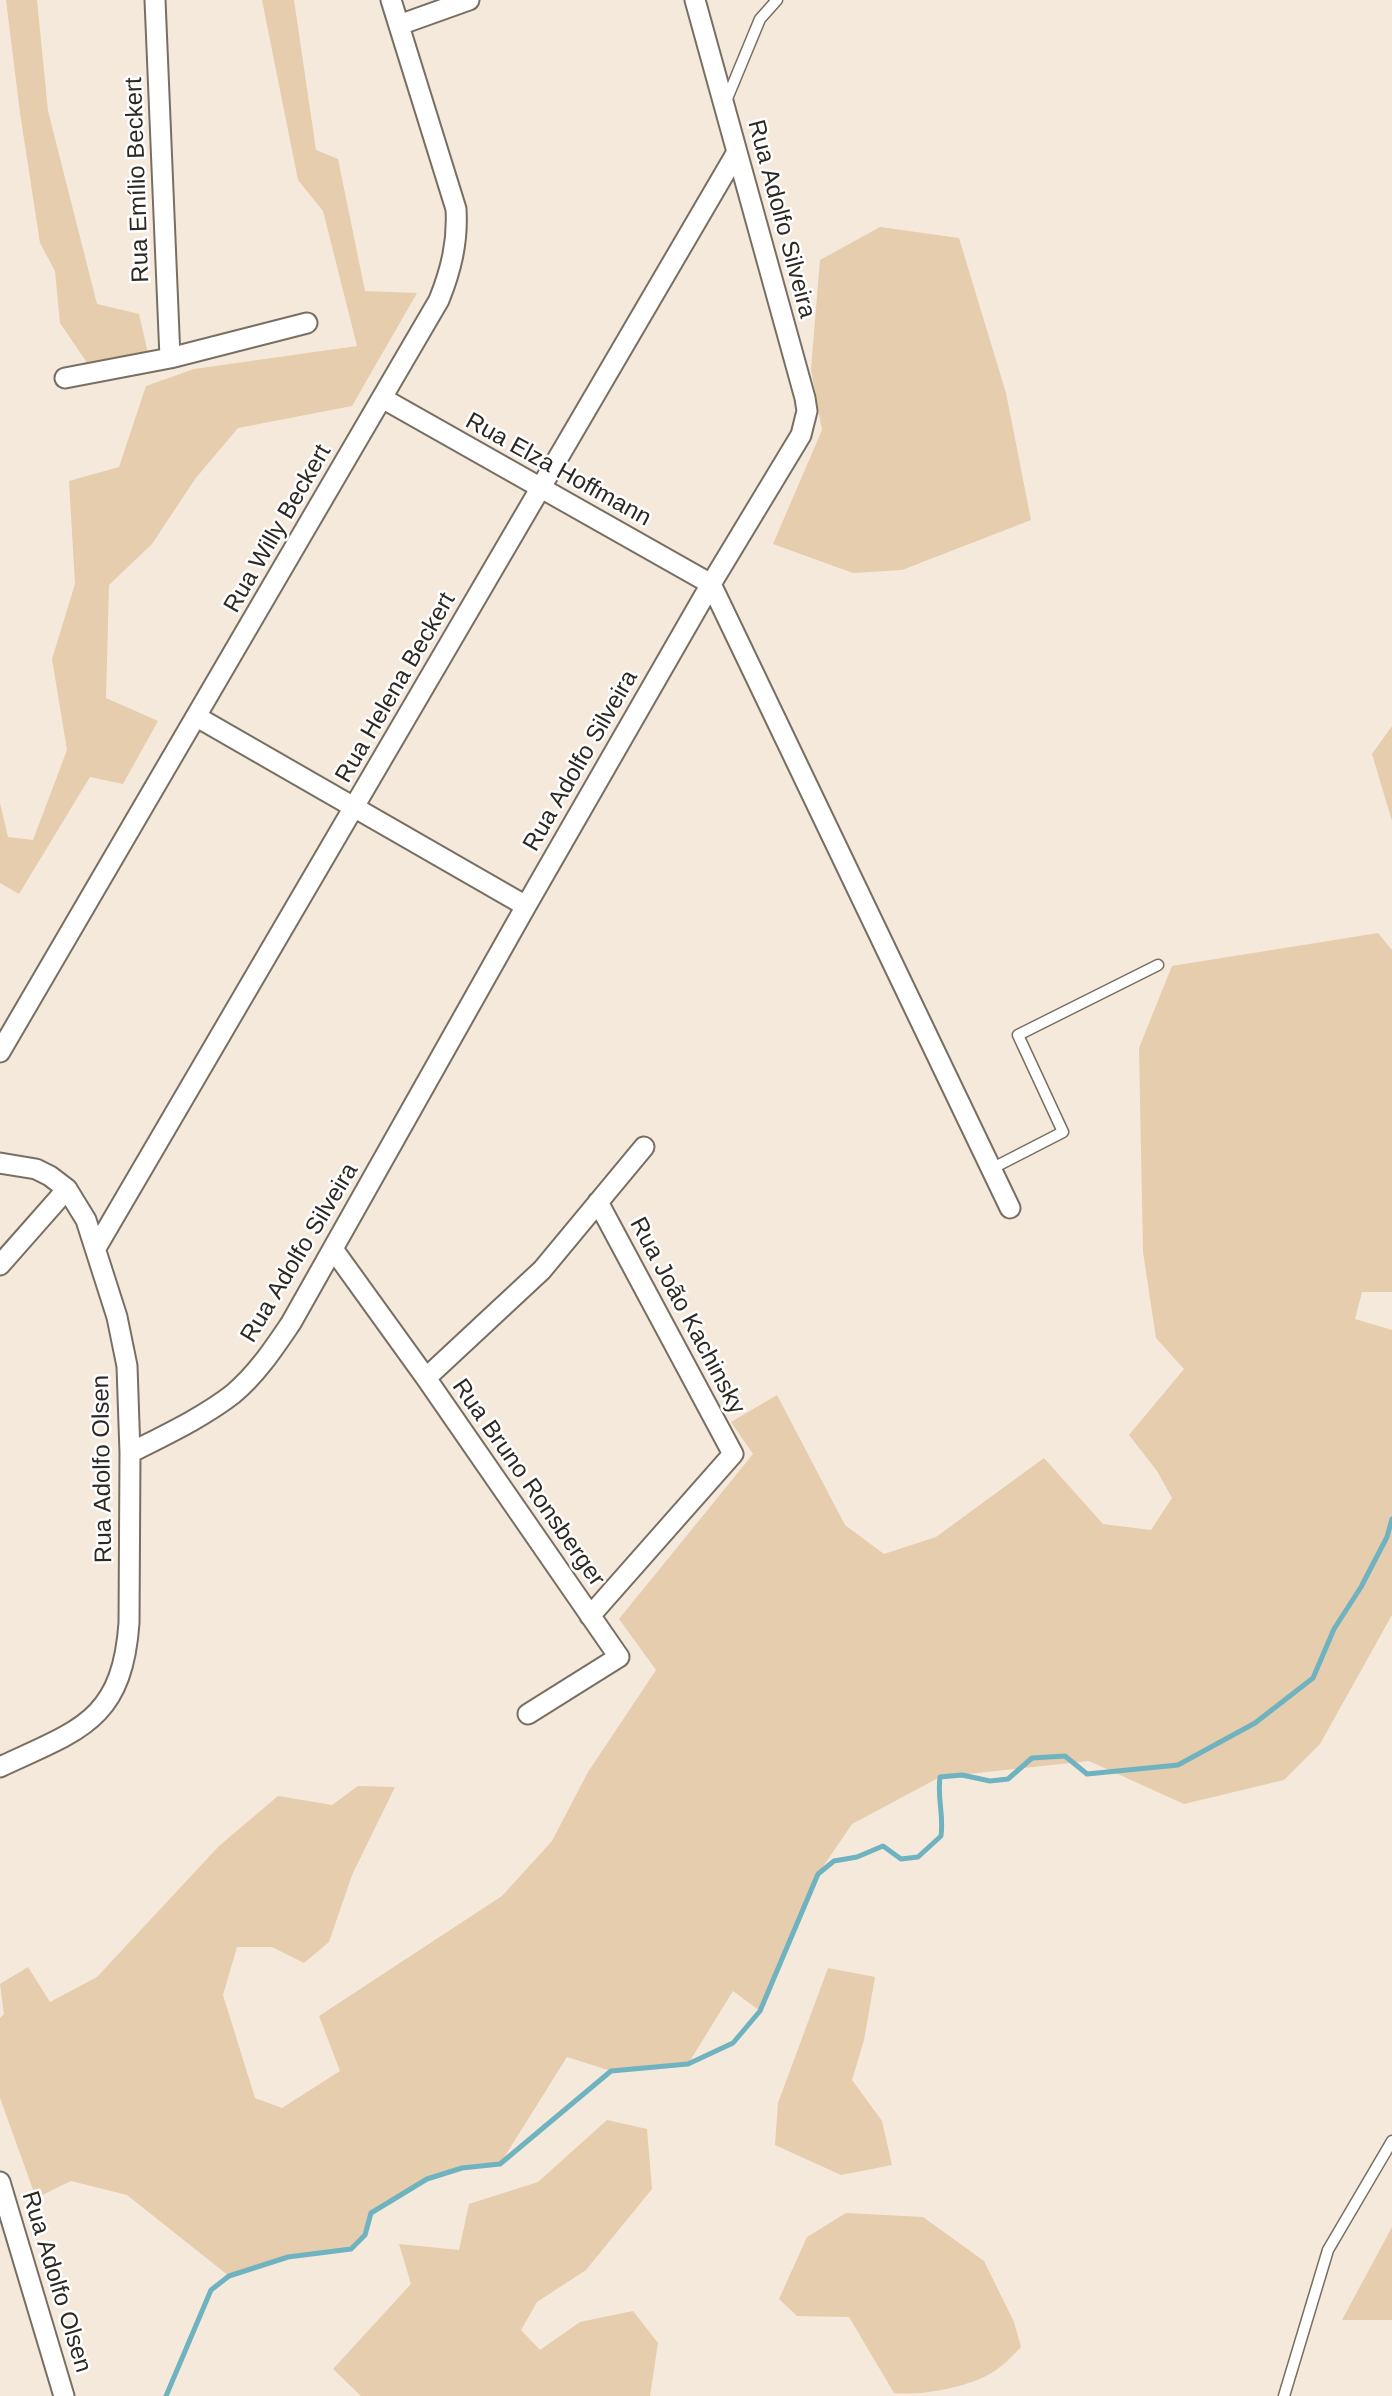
<!DOCTYPE html>
<html>
<head>
<meta charset="utf-8">
<style>
  body { margin:0 }
  canvas { display:block; background:#f4e9db }
</style>
</head>
<body>
<canvas width="1392" height="2396"></canvas>
<script>
const ctx = document.querySelector('canvas').getContext('2d');
ctx.lineJoin = 'round';
function fillPath(path, color) { ctx.fillStyle = color; ctx.fill(path, 'evenodd'); }
function strokePath(path, color, width, dash) { ctx.strokeStyle = color; ctx.lineWidth = width; ctx.lineCap = dash ? 'butt' : 'round'; ctx.setLineDash(dash || []); ctx.stroke(path); }
function write(font, color, halo, rows, align = 'center') {
  ctx.font = font + ' Helvetica,sans-serif'; ctx.lineWidth = 5; ctx.setLineDash([]); ctx.textBaseline = 'middle'; ctx.strokeStyle = halo; ctx.fillStyle = color; for (const [text, x, y, turn = 0] of rows) {
    ctx.save(); ctx.translate(x, y); ctx.rotate((+turn || 0) * Math.PI / 180); ctx.textAlign = isNaN(turn) ? turn : align; if (halo) ctx.strokeText(text, 0, 0); ctx.fillText(text, 0, 0); ctx.restore();
  }
}
fillPath(new Path2D(`
  M 6,0 L 37,0 L 48,111 L 97,304 L 139,314 L 150,362 L 94,373 L 60,323 L 55,271 L 40,243 L 20,113 Z
  M 262,0 L 294,0 L 316,150 L 338,159 L 365,291 L 417,293 L 352,406 L 238,428 L 195,479 L 152,544 L 109,585 L 106,698 L 158,721 L 123,784 L 90,777 L 19,894 L 0,883 L 0,803 L 8,837 L 33,840 L 67,750 L 52,659 L 75,584 L 69,481 L 119,467 L 146,386 L 194,369 L 357,346 L 323,211 L 298,180 Z
  M 880,227 L 959,238 L 1006,393 L 1031,520 L 902,570 L 853,573 L 773,544 L 822,430 L 811,369 L 820,260 Z
  M 1392,726 L 1392,821 L 1372,754 Z
  M 1378,933 L 1392,950 L 1392,1292 L 1362,1292 L 1355,1319 L 1392,1330 L 1392,1615 L 1320,1744 L 1284,1780 L 1184,1804 L 1089,1761 L 940,1777 L 852,1824 L 818,1874 L 760,2011 L 733,1991 L 688,2064 L 611,2071 L 567,2057 L 500,2164 L 462,2168 L 427,2179 L 371,2213 L 365,2235 L 351,2249 L 288,2257 L 229,2276 L 127,2195 L 71,2181 L 36,2198 L 0,2098 L 0,2018 L 4,2014 L 0,1984 L 28,1967 L 50,2002 L 97,1977 L 219,1846 L 278,1796 L 332,1805 L 358,1786 L 395,1787 L 352,1875 L 329,1942 L 304,1963 L 272,1947 L 237,1947 L 223,1995 L 255,2098 L 282,2108 L 340,2071 L 319,2016 L 502,1896 L 552,1841 L 588,1772 L 656,1670 L 619,1619 L 753,1454 L 731,1422 L 777,1395 L 845,1525 L 884,1554 L 936,1537 L 1044,1458 L 1103,1524 L 1151,1530 L 1172,1498 L 1157,1471 L 1129,1435 L 1184,1369 L 1156,1338 L 1143,1252 L 1139,1048 L 1172,966 Z
  M 828,1968 L 875,1977 L 864,2040 L 852,2080 L 882,2121 L 892,2165 L 841,2175 L 775,2145 L 778,2103 Z
  M 607,2120 L 647,2129 L 652,2189 L 586,2270 L 537,2302 L 521,2330 L 540,2350 L 580,2322 L 633,2311 L 658,2343 L 650,2396 L 361,2396 L 333,2369 L 411,2284 L 399,2244 L 459,2250 L 469,2204 L 538,2182 Z
  M 846,2213 L 923,2217 L 984,2261 L 1014,2322 L 1021,2347 C 1013,2355 1005,2364 996,2370 C 972,2387 922,2396 894,2393 L 849,2317 L 797,2316 L 779,2299 L 807,2237 Z
  M 1392,2227 L 1392,2320 L 1342,2320 Z`), '#e6cdae');
strokePath(new Path2D(`
  M 166,2396 L 211,2290 L 229,2276 L 288,2257 L 351,2249 L 365,2235 L 371,2213 L 427,2179 L 462,2168 L 500,2164 L 611,2071 L 688,2064 L 733,2043 L 760,2011 L 818,1874 L 834,1861 L 857,1857 L 883,1846 L 901,1859 L 918,1857 L 941,1836 C 944,1813 937,1800 940,1777 L 962,1775 L 990,1781 L 1008,1779 L 1032,1758 L 1065,1756 L 1087,1774 L 1178,1765 L 1255,1723 L 1313,1678 L 1334,1629 L 1361,1587 L 1387,1537 L 1392,1519`), '#6fb3c0', 5);
const service = new Path2D(`
  M 726,101 L 760,19 L 777,0
  M 991,1169 L 1063,1132 L 1018,1035 L 1158,965
  M 1284,2396 L 1328,2250 L 1392,2141`);
const minor = new Path2D(`
  M 155,0 L 170,358
  M 399,25 L 469,0
  M 65,378 L 170,358 L 307,323
  M 382,398 L 711,584 L 1010,1208
  M 197,717 L 526,906
  M 0,1052 L 439,300 C 451,270 458,242 456,209 L 391,0
  M 0,1163 L 36,1169 L 50,1176 L 67,1189 L 86,1220 L 117,1317 L 127,1366 L 130,1453 L 129,1623 C 122,1721 79,1730 0,1767
  M 96,1248 L 737,152
  M 333,1249 L 426,1378 L 619,1657 L 528,1714
  M 0,1265 L 67,1189
  M 426,1378 L 542,1270 L 644,1147
  M 130,1453 C 165,1435 202,1418 233,1394 C 257,1374 274,1348 291,1323 L 526,906 L 711,584 L 801,435 L 807,411 L 805,398 L 695,0
  M 590,1616 L 733,1454 L 598,1202
  M 0,2182 L 64,2396`);
strokePath(service, '#786f63', 13);
strokePath(minor, '#786f63', 23);
strokePath(service, '#fff', 10);
strokePath(minor, '#fff', 19);
write('24px', '#2c2823', '#fff', [
  ["Rua Emílio Beckert",138,180,-92],
  ["Rua Adolfo Silveira",781,219,75],
  ["Rua Elza Hoffmann",558,470,29],
  ["Rua Willy Beckert",278,529,-60],
  ["Rua Helena Beckert",396,688,-60],
  ["Rua Adolfo Silveira",581,761,-60],
  ["Rua Adolfo Silveira",300,1253,-59],
  ["Rua João Kachinsky",687,1316,62],
  ["Rua Adolfo Olsen",103,1469,-91],
  ["Rua Bruno Ronsberger",528,1483,55],
  ["Rua Adolfo Olsen",56,2282,73]
]);
</script>
</body>
</html>
